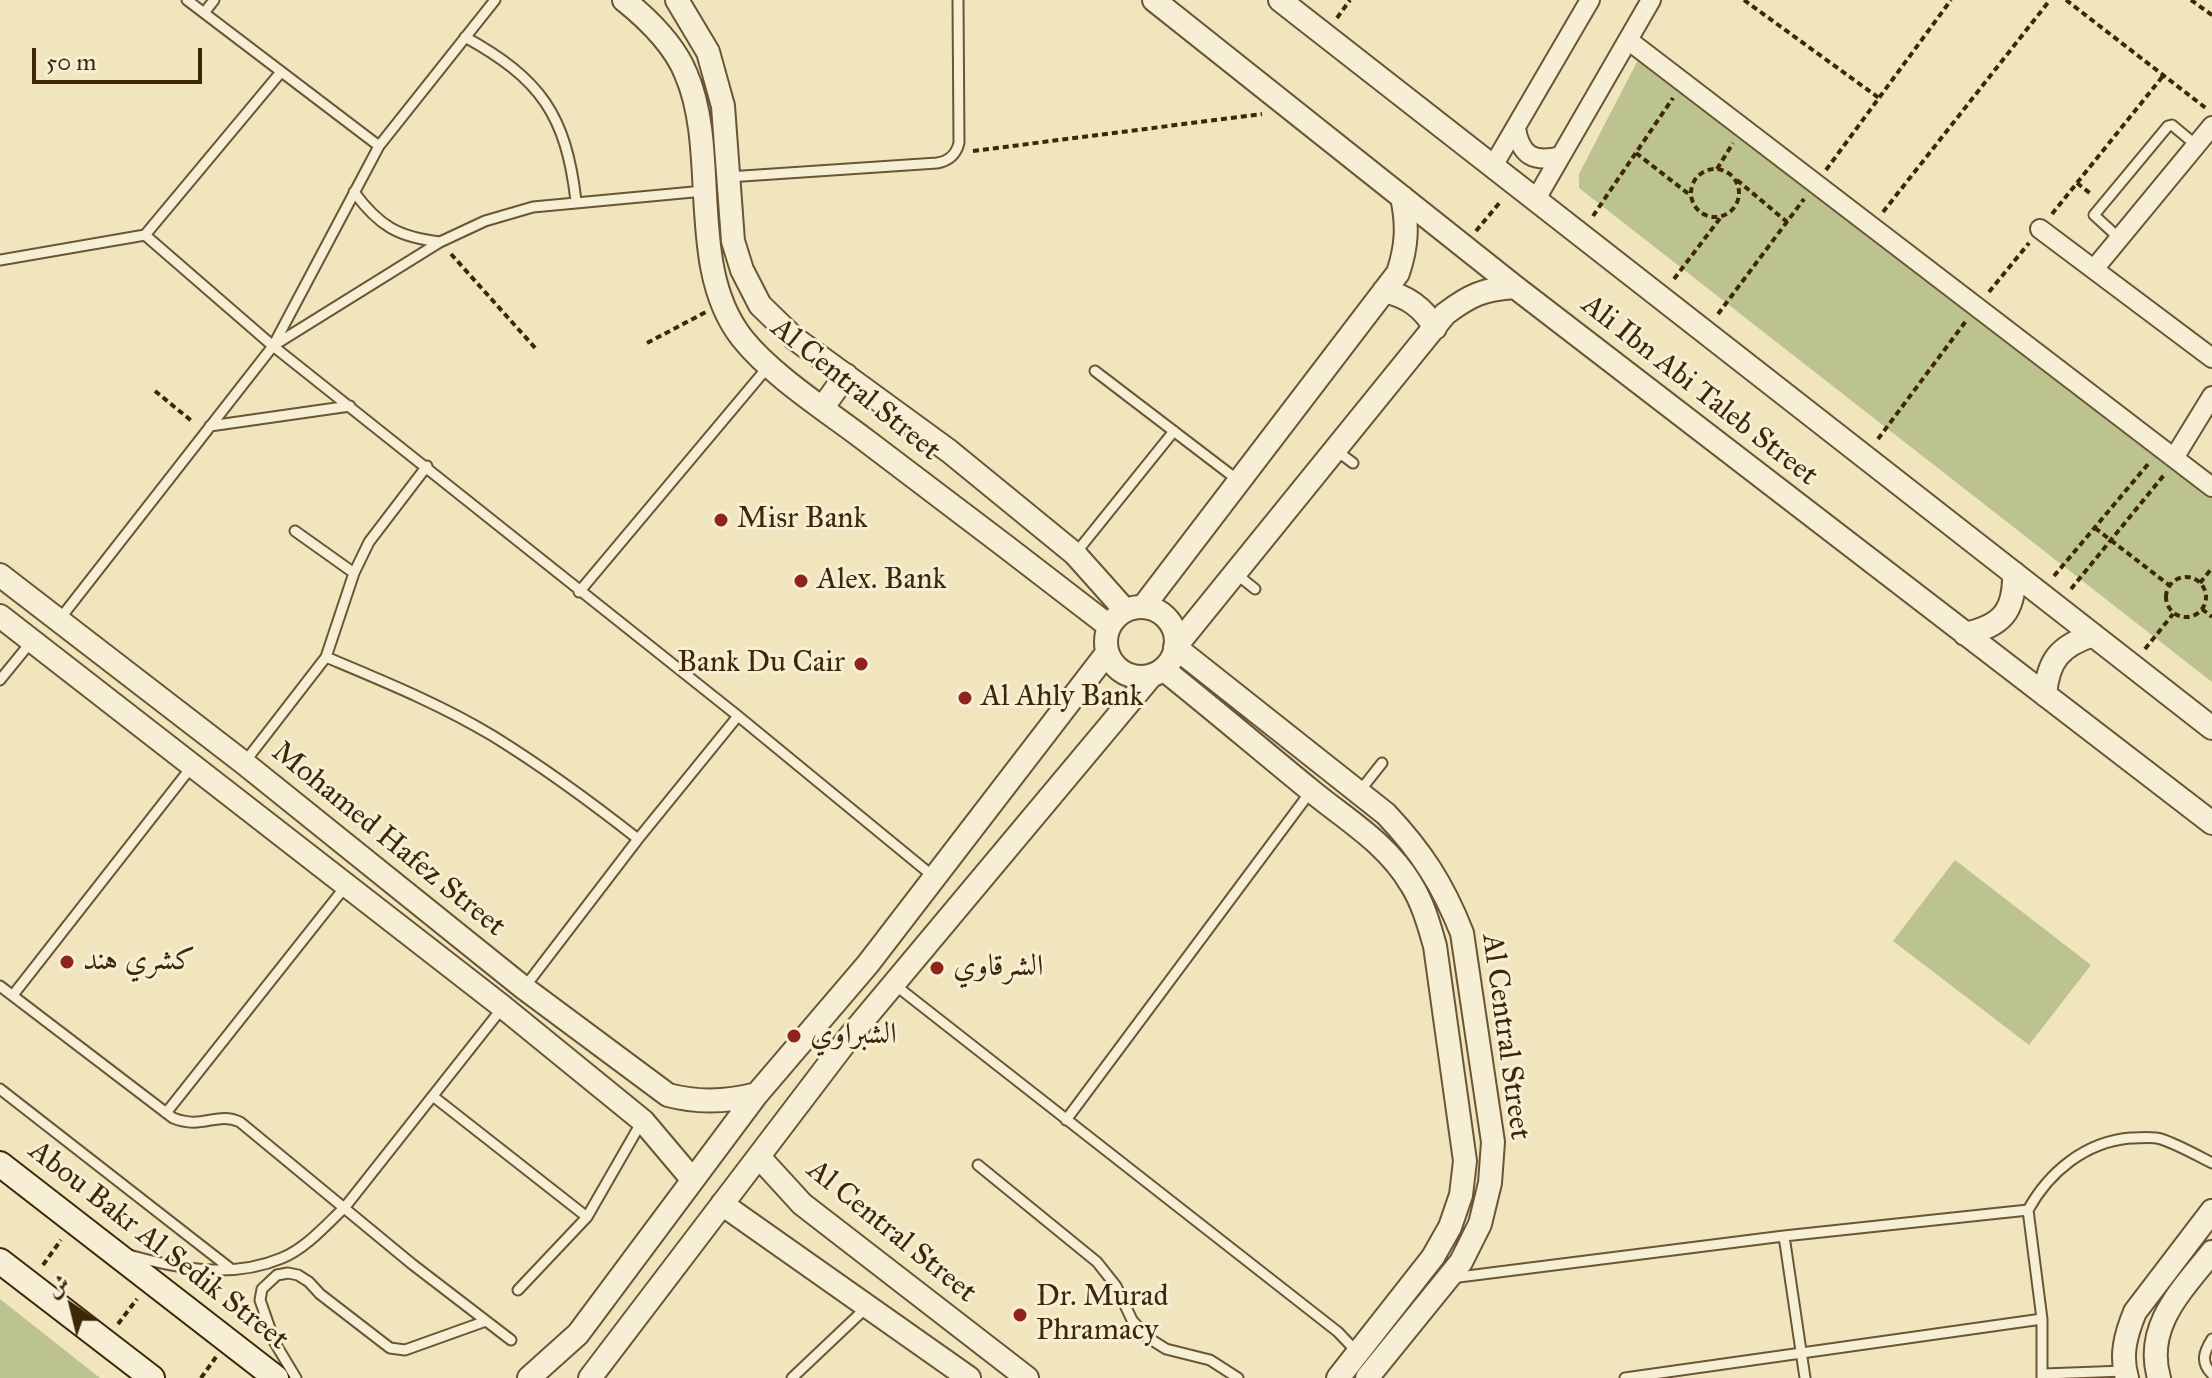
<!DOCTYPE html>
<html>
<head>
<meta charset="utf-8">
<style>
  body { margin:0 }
  #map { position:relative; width:2212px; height:1378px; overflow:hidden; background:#f1e5be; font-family:"IM FELL Great Primer",Amiri,serif }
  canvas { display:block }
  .north { position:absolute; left:32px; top:1266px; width:80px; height:80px; -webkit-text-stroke:6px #f6eed5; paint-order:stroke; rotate:325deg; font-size:22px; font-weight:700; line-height:32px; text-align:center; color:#3d2707 }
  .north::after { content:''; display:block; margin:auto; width:28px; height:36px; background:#3d2707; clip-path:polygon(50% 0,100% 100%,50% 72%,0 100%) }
  .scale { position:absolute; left:32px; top:48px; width:170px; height:36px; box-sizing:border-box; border:4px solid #3d2707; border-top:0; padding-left:10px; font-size:24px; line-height:28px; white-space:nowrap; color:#3d2707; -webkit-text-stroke:6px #f6eed5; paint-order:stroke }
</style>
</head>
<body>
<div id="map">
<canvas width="2212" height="1378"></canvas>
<div class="north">ش</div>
<div class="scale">50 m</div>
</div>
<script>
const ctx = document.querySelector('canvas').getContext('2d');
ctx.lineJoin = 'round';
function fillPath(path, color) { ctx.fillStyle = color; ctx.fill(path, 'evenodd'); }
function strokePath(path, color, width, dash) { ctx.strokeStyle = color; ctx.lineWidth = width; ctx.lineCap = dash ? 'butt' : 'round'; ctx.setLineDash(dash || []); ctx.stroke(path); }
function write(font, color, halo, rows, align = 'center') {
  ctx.font = font + ' "IM FELL Great Primer",Amiri,serif'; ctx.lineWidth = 6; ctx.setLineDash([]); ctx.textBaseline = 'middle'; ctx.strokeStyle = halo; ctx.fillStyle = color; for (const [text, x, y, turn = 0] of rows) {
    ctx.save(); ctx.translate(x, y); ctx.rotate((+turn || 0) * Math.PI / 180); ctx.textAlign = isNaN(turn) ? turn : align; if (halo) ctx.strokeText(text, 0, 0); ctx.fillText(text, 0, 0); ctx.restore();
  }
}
fillPath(new Path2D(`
  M 1640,56 L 2212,497 L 2212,682 L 1579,188 L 1579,174 Z
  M 1955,860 L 2091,965 L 2029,1045 L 1893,941 Z
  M 0,1299 L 100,1378 L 0,1378 Z`), '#bdc38f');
const service = new Path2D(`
  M 187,0 L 379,146
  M 204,13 L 214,0
  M 465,37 C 541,79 566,115 576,201
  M 728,177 L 937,163 C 949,161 956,155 959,143 L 958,0
  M 354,192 C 379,226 398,237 440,242
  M 145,235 L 281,72
  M 2119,238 L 2094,215 L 2168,126 L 2172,125 L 2196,145
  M 0,260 L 145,235 L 273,346 L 738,716 L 934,877
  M 276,344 L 440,242 L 485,221 L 533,207 L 704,191
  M 1095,371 L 1239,481
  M 210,426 L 350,406
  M 1337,451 L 1353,463
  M 295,531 L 354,573
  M 1075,554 L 1174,431
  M 1235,573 L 1255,589
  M 579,592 L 767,368
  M 59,620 L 273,346 L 379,146 L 495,0
  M 326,657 C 383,681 440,704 493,736 C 543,767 591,802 638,839
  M 0,680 L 31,642
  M 244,763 L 326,657 L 354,573 L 369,542 L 427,466
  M 1359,792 L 1382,763
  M 895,985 L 1338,1332 L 1356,1351
  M 0,986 L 173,1118 C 203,1130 217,1111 240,1122 L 412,1264 L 511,1340
  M 524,988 L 638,839 L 738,716
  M 13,995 L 193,765
  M 0,1089 L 231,1269
  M 434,1097 L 587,1217 L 518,1290
  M 166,1113 L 345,887
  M 1066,1120 L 1311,791
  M 978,1165 L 1097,1262 L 1116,1286 L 1132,1320 L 1147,1337 L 1166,1349 L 1210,1360 L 1238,1378
  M 587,1217 L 641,1123
  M 1784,1236 L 1805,1378
  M 129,1255 C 179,1269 232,1279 282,1258 C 306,1248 326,1225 345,1207 L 503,1007
  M 1451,1278 L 1784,1236 L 2028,1210
  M 2212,1339 C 2204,1352 2200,1362 2212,1374
  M 2044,1374 L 2124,1371
  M 296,1378 L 275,1343 L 260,1300 L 262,1289 L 277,1275 L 288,1273 L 298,1275 L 309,1282 L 320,1294 L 390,1348 L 405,1350 L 486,1321
  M 792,1378 L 867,1307
  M 1625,1378 L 2042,1319
  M 2042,1378 L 2042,1319 L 2028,1210 C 2049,1172 2085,1142 2130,1138 C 2140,1138 2152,1136 2161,1139 C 2179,1145 2196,1155 2212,1163`);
const minor = new Path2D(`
  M 1628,40 L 2212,487
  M 1516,129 C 1521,156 1534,163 1561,156
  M 1493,166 L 1590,0
  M 1536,199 L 1651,0
  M 2040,229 L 2212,358
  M 2094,269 L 2212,126
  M 2174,458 L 2212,396`);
const tertiary = new Path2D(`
  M 624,0 C 649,20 674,44 686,74 C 720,152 686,267 742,338 C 772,376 829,412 868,442 C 949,503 1029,564 1109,626
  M 677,0 L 708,52 L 723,106 L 733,241 L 742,270 L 760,305 L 794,338 L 949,451 L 1075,554 L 1125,610
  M 1154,0 L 1515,287 L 2212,823
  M 1280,0 L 2212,728
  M 1384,291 C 1407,296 1423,307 1435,328
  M 823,407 L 846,375
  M 0,575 L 244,763 L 524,988 L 668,1095 C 698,1103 727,1102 757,1094
  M1106 642a35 35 0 1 1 70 0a35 35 0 1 1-70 0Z
  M 1143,607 L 1398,273 C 1407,246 1408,225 1402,197
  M 0,616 L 503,1007 L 643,1121 L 692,1179
  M 1965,634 C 2002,626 2015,611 2014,573
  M 1176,646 L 1445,314 C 1470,295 1484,289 1515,287
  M 1175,647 L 1386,814 C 1422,852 1443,885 1462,933 L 1493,1142 L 1490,1183 L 1480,1224 L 1461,1262 L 1367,1378
  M 1163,669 C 1212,708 1260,749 1309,789 C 1345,819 1386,842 1411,884 C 1423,903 1429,925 1435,946 L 1465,1161 L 1461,1195 L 1450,1227 L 1433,1257 L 1338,1378
  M 2045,695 C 2048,660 2060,646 2093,635
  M 759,1157 L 802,1204 L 1027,1378
  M 722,1204 L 969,1378
  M 529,1378 L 578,1334 L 757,1094 L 868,964 L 1107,653
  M 590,1378 L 851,1035 L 1152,675
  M 2127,1378 C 2120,1355 2126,1334 2135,1312 L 2212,1211
  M 2159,1378 C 2144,1326 2182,1290 2212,1252`);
const secondary = new Path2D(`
  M 0,1164 L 276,1378
  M 0,1261 L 152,1378`);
strokePath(service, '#6a5635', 13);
strokePath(minor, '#6a5635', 22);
strokePath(tertiary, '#6a5635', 26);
strokePath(secondary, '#3d2707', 28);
strokePath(new Path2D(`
  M 1744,0 L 1879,98
  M 2066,0 L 2207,109
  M 2191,0 L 2212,15
  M 1337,18 L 1350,0
  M 973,151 L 1262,114
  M 1636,153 L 1690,195
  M1691 193a24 24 0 1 1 48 0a24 24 0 1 1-48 0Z
  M 1717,169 L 1733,143
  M 1826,170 L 1951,0
  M 1737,180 L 1787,222
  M 2077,183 L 2091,194
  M 1883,212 L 2050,0
  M 2052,214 L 2163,76
  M 1593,216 L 1673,98
  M 1476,231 L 1501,201
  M 451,254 L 537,350
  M 1674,279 L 1721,217
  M 1989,292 L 2029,243
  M 1718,314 L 1804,199
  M 647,343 L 706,312
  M 155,391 L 193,422
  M 1878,439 L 1966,321
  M 2095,528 L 2169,585
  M 2054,576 L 2149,463
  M2166 597a20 20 0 1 1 40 0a20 20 0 1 1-40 0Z
  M 2200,583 L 2212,568
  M 2071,589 L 2164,475
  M 2202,609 L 2212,617
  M 2145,649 L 2173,614
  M 43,1265 L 61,1240
  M 118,1324 L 137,1299
  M 201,1378 L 216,1357`), '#3d2707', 4, [6, 4]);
strokePath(service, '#f6eed5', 9);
strokePath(minor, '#f6eed5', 18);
strokePath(tertiary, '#f6eed5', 22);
strokePath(secondary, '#f6eed5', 24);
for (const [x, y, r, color] of [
  [721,520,8,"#8f2418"],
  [801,581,8,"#8f2418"],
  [861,664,8,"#8f2418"],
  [965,698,8,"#8f2418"],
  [67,962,8,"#8f2418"],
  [937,968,8,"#8f2418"],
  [794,1036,8,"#8f2418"],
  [1020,1315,8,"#8f2418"]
]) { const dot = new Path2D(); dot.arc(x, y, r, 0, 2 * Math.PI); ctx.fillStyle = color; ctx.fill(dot); strokePath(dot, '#f6eed5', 3); }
write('30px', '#3d2707', '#f6eed5', [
  ["Al Central Street",855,390,39],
  ["Ali Ibn Abi Taleb Street",1699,391,38],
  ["Mohamed Hafez Street",388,840,39],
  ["Al Central Street",1505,1037,82],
  ["Al Central Street",891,1232,39],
  ["Abou Bakr Al Sedik Street",158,1246,38]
]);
write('30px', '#3d2707', '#f6eed5', [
  ["Misr Bank",737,520],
  ["Alex. Bank",817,581],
  ["Bank Du Cair",845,664,"right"],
  ["Al Ahly Bank",981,698],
  ["كشري هند",83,962],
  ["الشرقاوي",953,968],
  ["الشبراوي",810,1036],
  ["Dr. Murad",1036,1298],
  ["Phramacy",1036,1332]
], 'left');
</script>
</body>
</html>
